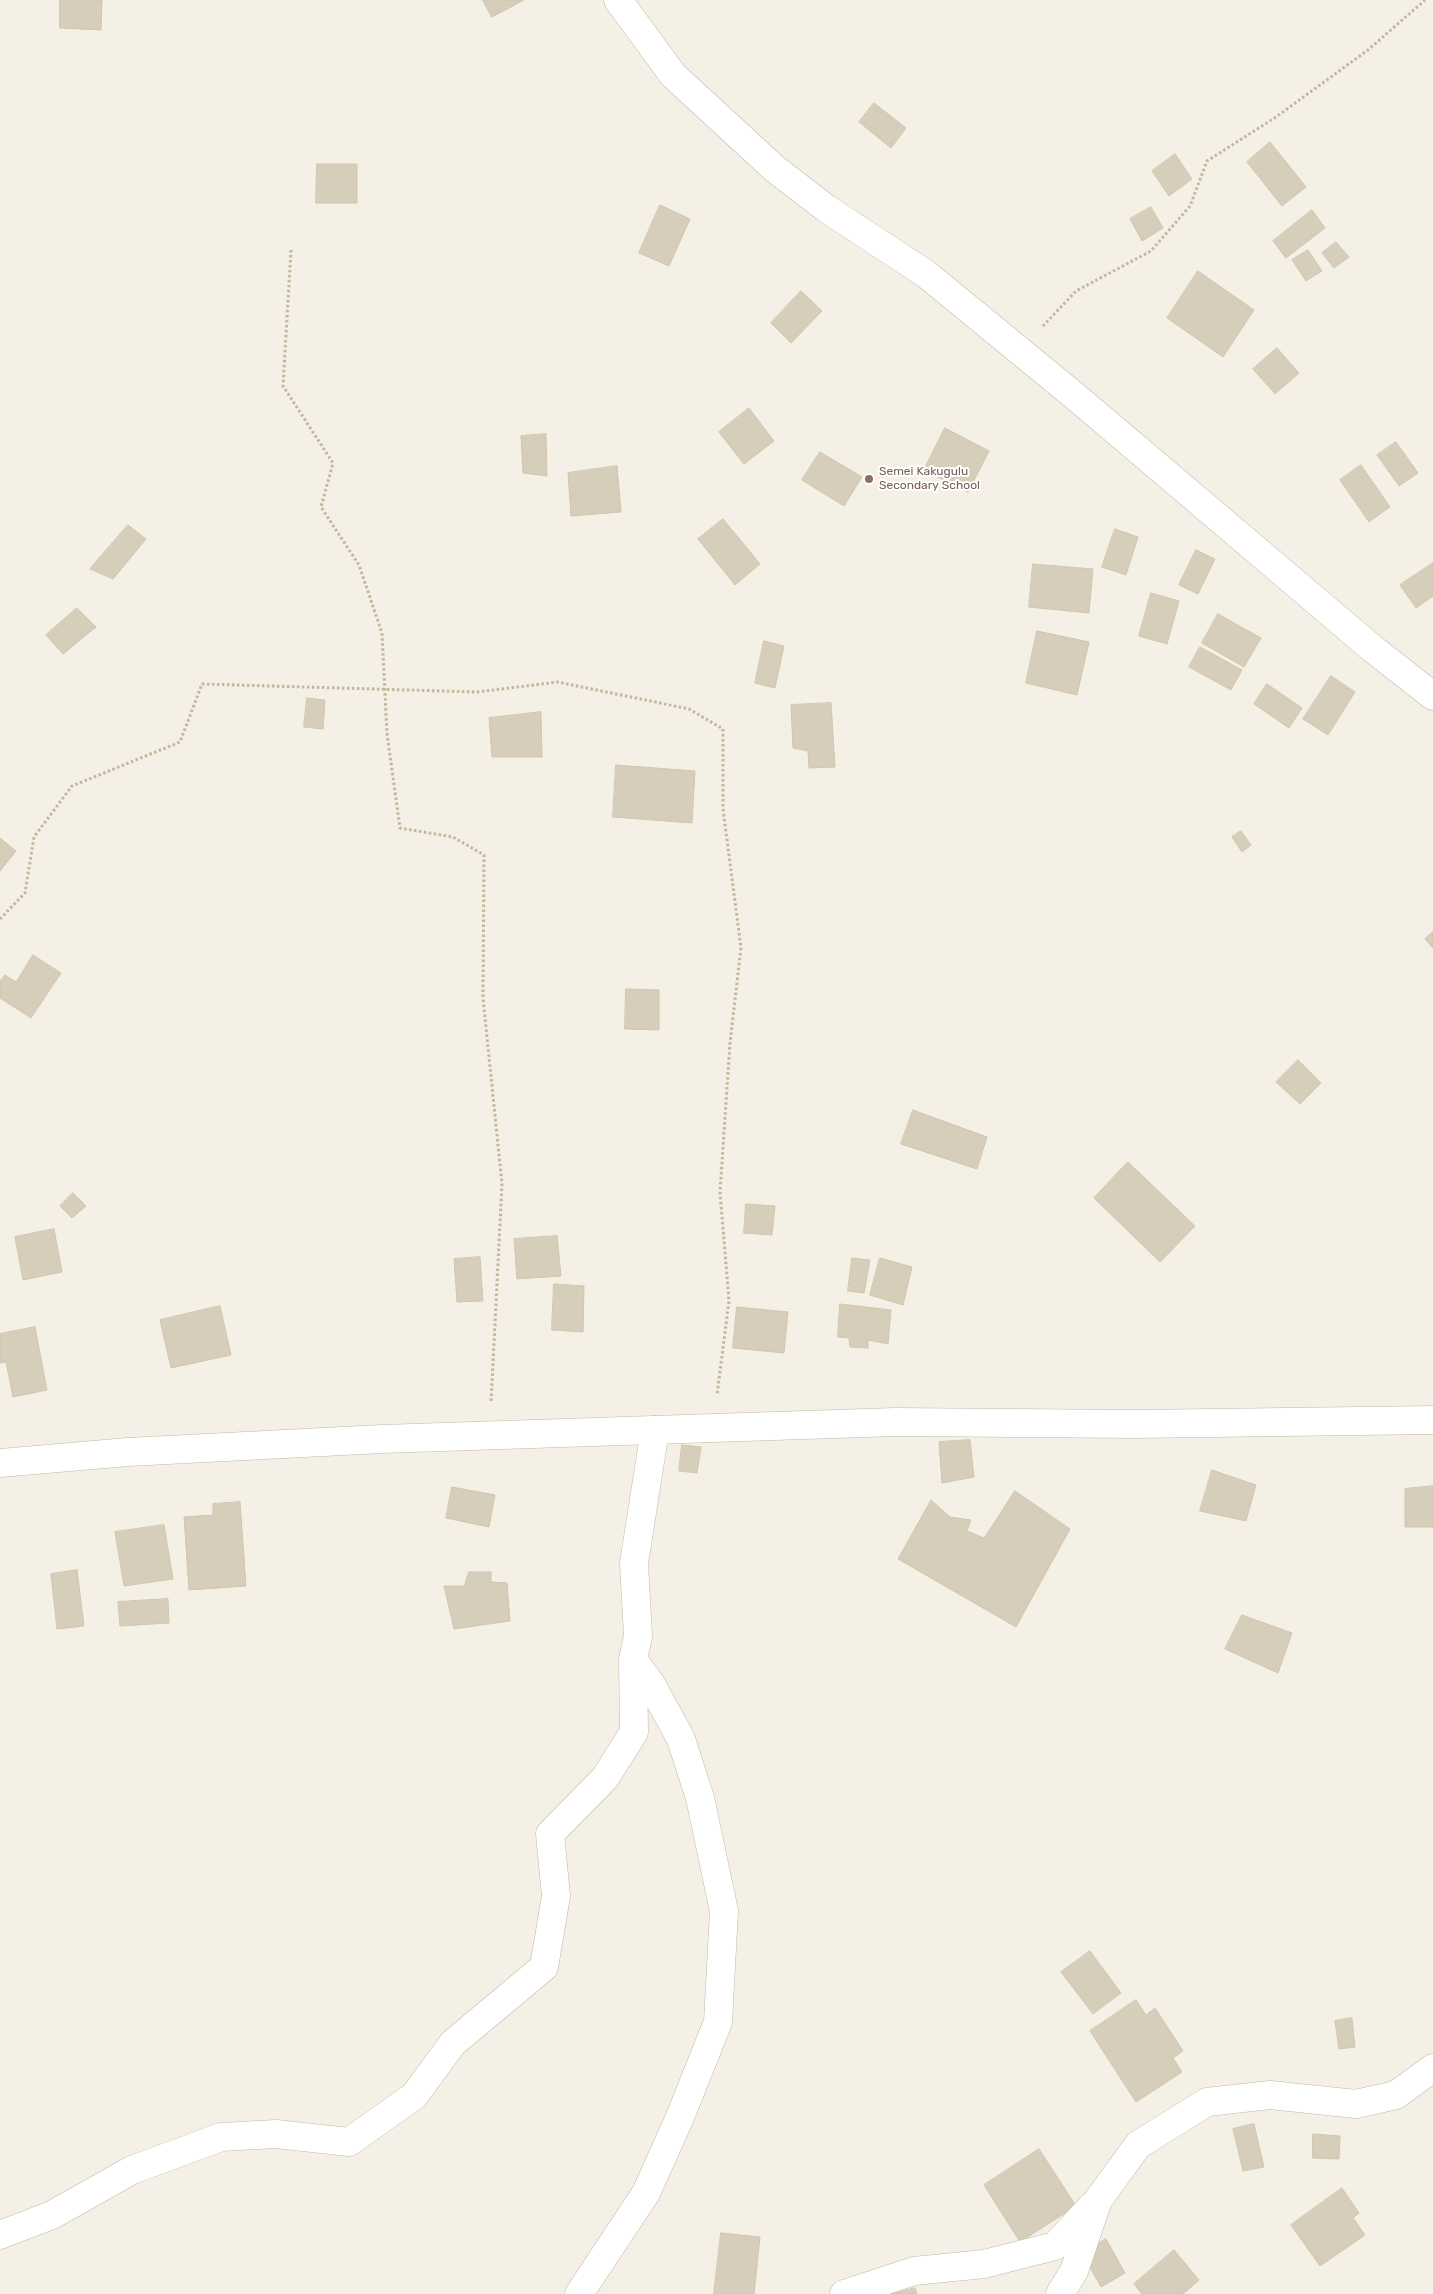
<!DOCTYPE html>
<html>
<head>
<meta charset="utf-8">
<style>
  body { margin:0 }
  canvas { display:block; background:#f4f0e5 }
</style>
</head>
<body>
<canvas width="1433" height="2294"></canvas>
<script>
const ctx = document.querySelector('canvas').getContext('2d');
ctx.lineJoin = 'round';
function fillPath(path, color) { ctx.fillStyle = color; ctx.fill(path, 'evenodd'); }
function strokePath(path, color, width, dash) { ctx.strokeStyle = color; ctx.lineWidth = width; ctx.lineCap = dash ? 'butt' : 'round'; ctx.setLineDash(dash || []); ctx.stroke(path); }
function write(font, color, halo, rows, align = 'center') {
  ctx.font = font + ' Rubik,sans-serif'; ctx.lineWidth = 4; ctx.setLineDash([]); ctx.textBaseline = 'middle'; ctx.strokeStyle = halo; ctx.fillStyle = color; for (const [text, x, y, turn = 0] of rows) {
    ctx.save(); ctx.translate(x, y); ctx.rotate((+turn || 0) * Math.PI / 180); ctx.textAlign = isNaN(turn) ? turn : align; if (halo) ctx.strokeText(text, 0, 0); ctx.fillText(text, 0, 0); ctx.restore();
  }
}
const building = new Path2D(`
  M 60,0 L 102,0 L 101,30 L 60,28 Z
  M 483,0 L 524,0 L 492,17 Z
  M 874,103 L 906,128 L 891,148 L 859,122 Z
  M 1270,142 L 1306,187 L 1282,206 L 1247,162 Z
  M 1175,154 L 1192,179 L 1169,196 L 1152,171 Z
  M 317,164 L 357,164 L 357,203 L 316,203 Z
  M 660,205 L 690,219 L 669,266 L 639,253 Z
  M 1151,207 L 1163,228 L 1142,241 L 1130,219 Z
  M 1312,210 L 1325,228 L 1286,258 L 1273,241 Z
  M 1336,242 L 1349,257 L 1334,268 L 1322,253 Z
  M 1308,250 L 1322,271 L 1306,281 L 1292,260 Z
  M 1198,271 L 1254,310 L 1223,357 L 1167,318 Z
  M 801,291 L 822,311 L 791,343 L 771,323 Z
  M 1277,348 L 1299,373 L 1275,394 L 1253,369 Z
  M 749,408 L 774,441 L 744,464 L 719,432 Z
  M 945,428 L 989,451 L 968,492 L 924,470 Z
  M 546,434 L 547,476 L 523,473 L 521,436 Z
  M 1396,442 L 1418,473 L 1399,486 L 1377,455 Z
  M 820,452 L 862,477 L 844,506 L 802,480 Z
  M 1361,465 L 1390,507 L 1369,522 L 1340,480 Z
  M 617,466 L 621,512 L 571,516 L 568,473 Z
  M 723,519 L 760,564 L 735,585 L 698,539 Z
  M 128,525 L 146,539 L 113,579 L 90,569 Z
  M 1115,529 L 1138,537 L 1126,575 L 1102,567 Z
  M 1196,550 L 1215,559 L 1198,594 L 1179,585 Z
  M 1433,563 L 1433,596 L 1416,608 L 1400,585 Z
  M 1033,564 L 1093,569 L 1089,613 L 1029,607 Z
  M 1151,593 L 1179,601 L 1167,644 L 1139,636 Z
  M 77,608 L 96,627 L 63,654 L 46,635 Z
  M 1218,614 L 1261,638 L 1244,667 L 1202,643 Z
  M 1037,631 L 1089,642 L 1077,695 L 1026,683 Z
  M 764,641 L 784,646 L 775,688 L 755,683 Z
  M 1200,647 L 1242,670 L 1231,690 L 1189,667 Z
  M 1331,676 L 1355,692 L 1328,735 L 1303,719 Z
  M 1267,684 L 1302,708 L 1289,728 L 1254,704 Z
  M 307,698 L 325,700 L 323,729 L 304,727 Z
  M 831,703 L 835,767 L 809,768 L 808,751 L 793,748 L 791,705 Z
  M 541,712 L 542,757 L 492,757 L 489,718 Z
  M 616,765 L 695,771 L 692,823 L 613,817 Z
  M 1241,831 L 1251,845 L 1242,852 L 1232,837 Z
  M 0,838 L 16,851 L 0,871 Z
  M 1433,932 L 1433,948 L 1425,939 Z
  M 33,955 L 61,973 L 31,1018 L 0,998 L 0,981 L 5,975 L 16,982 Z
  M 626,989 L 659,990 L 659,1030 L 625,1029 Z
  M 1298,1060 L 1321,1083 L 1300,1104 L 1276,1082 Z
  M 913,1110 L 987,1137 L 977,1169 L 901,1144 Z
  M 1128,1162 L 1195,1226 L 1160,1262 L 1094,1198 Z
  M 73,1193 L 86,1206 L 72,1218 L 60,1206 Z
  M 746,1204 L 775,1206 L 772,1235 L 744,1233 Z
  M 54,1229 L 62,1272 L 23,1280 L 15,1237 Z
  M 557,1236 L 561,1276 L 517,1279 L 514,1239 Z
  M 480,1257 L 483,1301 L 457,1302 L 454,1259 Z
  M 852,1258 L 870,1260 L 864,1293 L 848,1291 Z
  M 880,1258 L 912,1267 L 903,1305 L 870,1295 Z
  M 554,1284 L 584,1286 L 583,1332 L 552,1330 Z
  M 840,1304 L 891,1310 L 888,1344 L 868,1340 L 868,1348 L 850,1347 L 849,1338 L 838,1337 Z
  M 220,1306 L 231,1355 L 171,1368 L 160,1320 Z
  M 737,1307 L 788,1312 L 784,1353 L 733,1348 Z
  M 35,1327 L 47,1390 L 13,1397 L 6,1362 L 0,1363 L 0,1334 Z
  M 970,1440 L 974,1477 L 942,1483 L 939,1442 Z
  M 682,1445 L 701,1447 L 697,1473 L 679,1471 Z
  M 1212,1470 L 1256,1485 L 1246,1521 L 1200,1511 Z
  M 1433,1486 L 1433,1527 L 1405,1527 L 1405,1489 Z
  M 452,1487 L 495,1495 L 489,1527 L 446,1518 Z
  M 1015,1491 L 1070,1529 L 1016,1627 L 898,1559 L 931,1500 L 950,1517 L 971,1520 L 967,1531 L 984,1538 Z
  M 240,1502 L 246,1586 L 189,1590 L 184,1517 L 213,1515 L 213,1504 Z
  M 164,1525 L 173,1579 L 124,1586 L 115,1532 Z
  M 77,1570 L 84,1626 L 57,1629 L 51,1574 Z
  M 469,1572 L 491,1572 L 491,1582 L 507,1583 L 510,1621 L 454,1629 L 444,1586 L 464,1586 Z
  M 168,1599 L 169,1623 L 120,1626 L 118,1602 Z
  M 1242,1615 L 1292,1633 L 1278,1673 L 1225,1649 Z
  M 1090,1951 L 1121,1993 L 1093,2014 L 1061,1972 Z
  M 1136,2000 L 1146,2015 L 1155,2008 L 1183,2051 L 1173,2058 L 1182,2072 L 1136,2102 L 1090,2031 Z
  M 1352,2018 L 1355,2047 L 1339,2049 L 1335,2021 Z
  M 1254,2124 L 1264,2167 L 1243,2171 L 1233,2129 Z
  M 1313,2134 L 1340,2136 L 1339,2159 L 1313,2158 Z
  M 1039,2149 L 1076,2206 L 1020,2242 L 984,2185 Z
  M 1342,2188 L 1359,2213 L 1353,2218 L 1365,2235 L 1320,2266 L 1291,2225 Z
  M 721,2233 L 760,2237 L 754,2294 L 714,2294 Z
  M 1106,2239 L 1125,2273 L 1101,2287 L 1082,2253 Z
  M 1174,2250 L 1199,2280 L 1183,2294 L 1142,2294 L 1134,2284 Z
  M 915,2288 L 917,2294 L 892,2294 Z`);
fillPath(building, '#d6cdba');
strokePath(building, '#d1c6ad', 1);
const minor = new Path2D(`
  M 618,0 L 673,75 L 775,169 L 827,209 L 926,274 L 1076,397 L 1373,649 L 1433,696
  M 0,2235 L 52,2215 L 132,2170 L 221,2137 L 276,2134 L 349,2142 L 414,2096 L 453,2043 L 544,1967 L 556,1896 L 550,1834 L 605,1778 L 634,1732 L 633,1660
  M 579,2294 L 646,2193 L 680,2117 L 718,2022 L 724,1911 L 700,1798 L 681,1739 L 651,1684 L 633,1660 L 638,1636 L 634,1563 L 655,1430
  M 844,2294 L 914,2271 L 984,2264 L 1055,2246 L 1091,2207
  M 1060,2294 L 1074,2271 L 1098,2200 L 1138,2145 L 1207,2102 L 1270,2095 L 1356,2104 L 1396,2095 L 1433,2068`);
const tertiary = new Path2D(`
  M 0,1463 L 128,1452 L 382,1439 L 895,1422 L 1136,1424 L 1433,1420`);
strokePath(minor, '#c0b9a7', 29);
strokePath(tertiary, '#c0b9a7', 29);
strokePath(new Path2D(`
  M 291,250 L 283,386 L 333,463 L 321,507 L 359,565 L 382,633 L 387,734 L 400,828 L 453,837 L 484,855 L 483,998 L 502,1184 L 491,1403
  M 1043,326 L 1076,291 L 1151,251 L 1190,206 L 1207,161 L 1276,117 L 1368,50 L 1425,0
  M 0,919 L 25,893 L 34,837 L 72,786 L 180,742 L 202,684 L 477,692 L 558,682 L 689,709 L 723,729 L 723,809 L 741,948 L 730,1043 L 720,1192 L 729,1301 L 717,1395`), '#c2b798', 3, [2.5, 2.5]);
strokePath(minor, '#fff', 28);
strokePath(tertiary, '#fff', 28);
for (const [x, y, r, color] of [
  [869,479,5,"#8d6e63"]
]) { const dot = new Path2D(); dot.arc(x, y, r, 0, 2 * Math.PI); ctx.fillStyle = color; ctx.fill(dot); strokePath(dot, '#fff', 2); }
write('12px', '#785e54', '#fff', [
  ["Semei Kakugulu",879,472],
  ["Secondary School",879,486]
], 'left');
</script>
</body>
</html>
